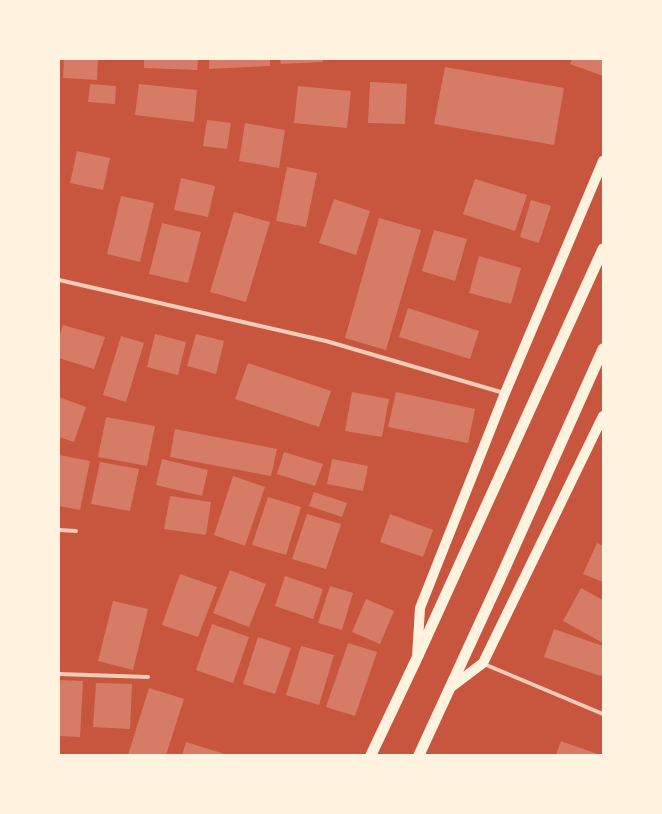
<!DOCTYPE html>
<html>
<head>
<meta charset="utf-8">
<style>
  body { margin:0 }
  #map { position:relative; width:662px; height:814px; overflow:hidden; background:#c8553d; font-family:"Nunito Sans",sans-serif }
  canvas { display:block }
  .frame { position:absolute; inset:0; border:60px solid #fff3e0; pointer-events:none }
</style>
</head>
<body>
<div id="map">
<canvas width="662" height="814"></canvas>
<div class="frame"></div>
</div>
<script>
const ctx = document.querySelector('canvas').getContext('2d');
ctx.lineJoin = 'round';
function fillPath(path, color) { ctx.fillStyle = color; ctx.fill(path, 'evenodd'); }
function strokePath(path, color, width, dash) { ctx.strokeStyle = color; ctx.lineWidth = width; ctx.lineCap = dash ? 'butt' : 'round'; ctx.setLineDash(dash || []); ctx.stroke(path); }
fillPath(new Path2D(`
  M 64,59 L 98,59 L 97,80 L 63,78 Z
  M 144,59 L 198,59 L 197,70 L 144,68 Z
  M 209,59 L 270,59 L 270,66 L 209,69 Z
  M 280,59 L 323,59 L 323,62 L 281,64 Z
  M 572,59 L 603,59 L 603,76 L 570,64 Z
  M 445,67 L 564,88 L 554,145 L 434,124 Z
  M 370,82 L 407,84 L 405,124 L 368,123 Z
  M 90,84 L 116,86 L 115,104 L 88,102 Z
  M 139,84 L 197,90 L 194,122 L 135,115 Z
  M 298,86 L 351,91 L 347,128 L 294,123 Z
  M 207,120 L 231,123 L 227,149 L 203,146 Z
  M 245,123 L 285,130 L 279,168 L 239,161 Z
  M 77,151 L 110,158 L 103,190 L 70,183 Z
  M 287,167 L 317,173 L 306,227 L 276,221 Z
  M 181,178 L 215,186 L 208,217 L 174,210 Z
  M 475,179 L 527,195 L 515,231 L 463,214 Z
  M 121,196 L 154,203 L 140,262 L 107,254 Z
  M 334,199 L 370,211 L 356,255 L 319,243 Z
  M 531,200 L 551,206 L 539,243 L 520,237 Z
  M 234,212 L 270,222 L 246,302 L 210,292 Z
  M 379,218 L 421,230 L 386,350 L 345,338 Z
  M 162,223 L 201,232 L 188,283 L 149,274 Z
  M 434,230 L 467,239 L 455,281 L 422,271 Z
  M 479,256 L 521,268 L 511,304 L 469,293 Z
  M 408,308 L 479,331 L 470,359 L 399,337 Z
  M 63,325 L 105,337 L 94,369 L 59,358 L 59,337 Z
  M 155,334 L 186,342 L 178,375 L 147,367 Z
  M 196,334 L 224,341 L 216,374 L 187,366 Z
  M 121,336 L 144,343 L 126,402 L 103,395 Z
  M 248,363 L 331,391 L 319,427 L 235,399 Z
  M 352,392 L 389,399 L 382,437 L 345,431 Z
  M 396,392 L 475,409 L 468,443 L 388,427 Z
  M 59,397 L 86,407 L 74,442 L 59,437 Z
  M 106,417 L 155,426 L 147,466 L 98,457 Z
  M 175,429 L 277,449 L 271,476 L 170,457 Z
  M 284,452 L 323,464 L 315,486 L 277,474 Z
  M 59,455 L 90,461 L 80,510 L 59,506 Z
  M 162,459 L 208,470 L 202,496 L 156,485 Z
  M 332,459 L 368,466 L 363,491 L 327,484 Z
  M 100,462 L 139,469 L 130,511 L 91,504 Z
  M 233,476 L 265,487 L 245,546 L 214,535 Z
  M 314,492 L 347,503 L 342,517 L 309,506 Z
  M 170,496 L 211,502 L 206,535 L 164,529 Z
  M 268,497 L 301,507 L 286,555 L 252,545 Z
  M 307,514 L 341,524 L 326,569 L 292,559 Z
  M 390,514 L 433,530 L 423,557 L 380,542 Z
  M 597,543 L 603,546 L 603,582 L 583,574 Z
  M 230,570 L 266,584 L 249,627 L 213,613 Z
  M 180,574 L 217,587 L 198,637 L 162,625 Z
  M 285,576 L 323,589 L 313,619 L 275,606 Z
  M 330,586 L 353,593 L 342,630 L 318,623 Z
  M 581,588 L 603,600 L 603,643 L 563,621 Z
  M 366,599 L 394,611 L 380,644 L 352,632 Z
  M 113,601 L 148,609 L 133,670 L 98,661 Z
  M 212,624 L 249,637 L 233,683 L 196,670 Z
  M 554,629 L 603,646 L 603,671 L 601,676 L 544,657 Z
  M 258,637 L 291,648 L 275,694 L 243,684 Z
  M 348,643 L 377,652 L 355,716 L 326,707 Z
  M 301,646 L 334,655 L 319,705 L 286,695 Z
  M 59,680 L 83,681 L 80,737 L 59,736 Z
  M 96,683 L 132,684 L 130,729 L 93,727 Z
  M 149,688 L 184,699 L 166,755 L 128,755 Z
  M 561,741 L 600,755 L 556,755 Z
  M 186,742 L 228,755 L 182,755 Z`), '#d67c66');
strokePath(new Path2D(`
  M 59,280 L 326,341 L 504,393
  M 59,530 L 76,531
  M 484,664 L 603,714
  M 59,674 L 148,677`), '#f1ccb7', 4);
strokePath(new Path2D(`
  M 417,657 L 420,608 L 505,393 L 603,161
  M 450,688 L 483,663 L 603,416`), '#fff3e0', 10);
strokePath(new Path2D(`
  M 371,755 L 417,658 L 603,249
  M 419,755 L 500,579 L 603,349`), '#fff3e0', 11);
</script>
</body>
</html>
